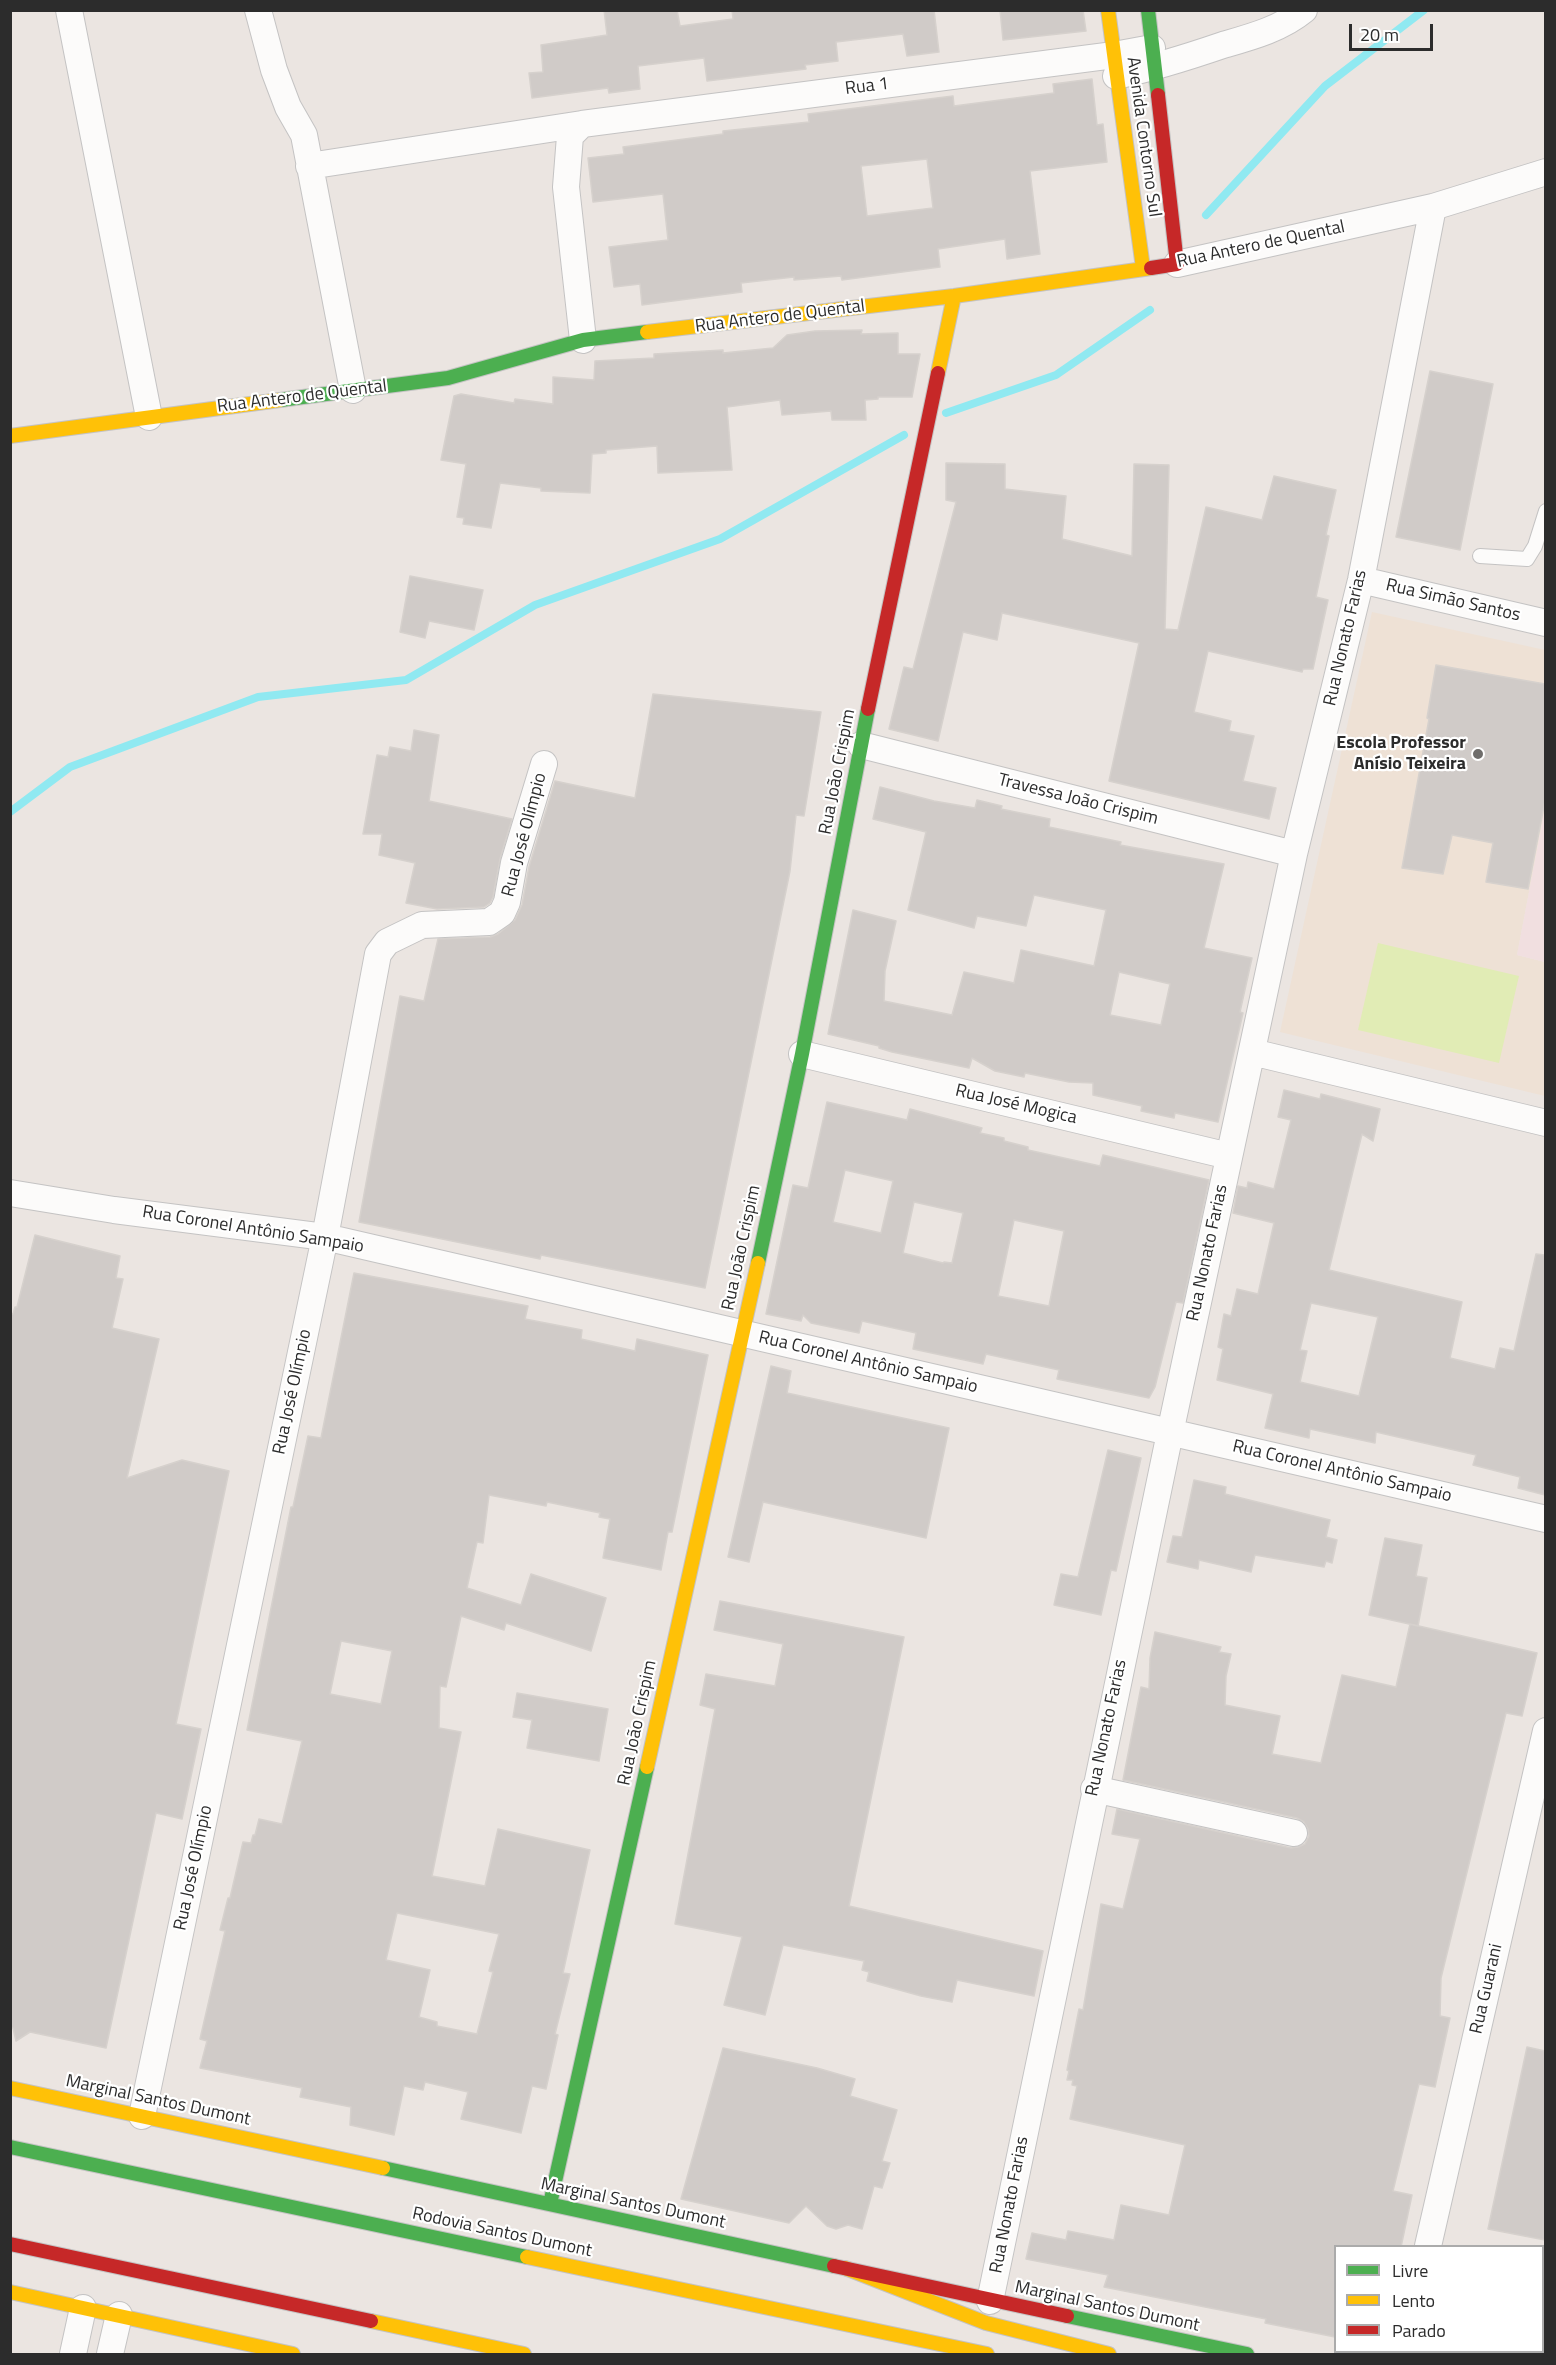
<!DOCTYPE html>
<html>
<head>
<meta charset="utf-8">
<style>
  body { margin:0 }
  #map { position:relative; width:1556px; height:2365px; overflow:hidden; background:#ebe5e1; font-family:"Titillium Web",sans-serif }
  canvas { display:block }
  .frame { position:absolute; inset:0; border:12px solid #2c2c2c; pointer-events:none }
  .legend { position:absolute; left:1334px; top:2245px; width:210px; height:108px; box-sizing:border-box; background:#fff; border:2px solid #ababab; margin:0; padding:8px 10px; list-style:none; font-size:18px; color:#2c2c2c }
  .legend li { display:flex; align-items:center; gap:12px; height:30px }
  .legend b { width:30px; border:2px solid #ababab }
  .scale { position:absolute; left:1349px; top:24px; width:84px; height:27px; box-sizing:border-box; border:3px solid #2c2c2c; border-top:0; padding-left:8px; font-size:18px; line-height:21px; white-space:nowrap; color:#2c2c2c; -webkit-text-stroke:4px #fff; paint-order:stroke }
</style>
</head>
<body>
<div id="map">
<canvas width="1556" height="2365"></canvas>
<div class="frame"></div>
<ul class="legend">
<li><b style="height:8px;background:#4caf50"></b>Livre</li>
<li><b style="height:8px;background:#ffc107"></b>Lento</li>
<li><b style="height:8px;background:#c62828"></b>Parado</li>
</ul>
<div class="scale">20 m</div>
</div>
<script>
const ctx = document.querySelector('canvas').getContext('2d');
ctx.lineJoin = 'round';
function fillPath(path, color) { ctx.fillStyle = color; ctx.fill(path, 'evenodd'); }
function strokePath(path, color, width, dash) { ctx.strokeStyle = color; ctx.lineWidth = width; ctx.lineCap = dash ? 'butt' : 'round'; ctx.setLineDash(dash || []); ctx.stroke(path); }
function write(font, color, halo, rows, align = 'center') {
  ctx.font = font + ' "Titillium Web",sans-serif'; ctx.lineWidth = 4.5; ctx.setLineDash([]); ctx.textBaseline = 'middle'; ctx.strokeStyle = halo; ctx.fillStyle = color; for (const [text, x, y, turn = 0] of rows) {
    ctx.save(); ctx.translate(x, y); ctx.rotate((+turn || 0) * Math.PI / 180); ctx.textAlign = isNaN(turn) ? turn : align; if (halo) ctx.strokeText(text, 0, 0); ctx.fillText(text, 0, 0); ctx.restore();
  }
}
fillPath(new Path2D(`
  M 1372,612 L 1545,650 L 1545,808 L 1517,955 L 1545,962 L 1545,1096 L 1280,1032 Z`), '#eee1d5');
fillPath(new Path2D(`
  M 1545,808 L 1545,962 L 1517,955 Z`), '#f1dfe0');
fillPath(new Path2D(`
  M 1378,943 L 1519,976 L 1499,1063 L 1358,1030 Z`), '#e1ecb5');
strokePath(new Path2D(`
  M 1206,215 L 1325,86 L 1424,10
  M 946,413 L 1056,375 L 1150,310
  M 10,812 L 70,767 L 258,697 L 406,680 L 535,605 L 720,539 L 904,435`), '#90e9f1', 8);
const building = new Path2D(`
  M 604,10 L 677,10 L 680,26 L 733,19 L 732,10 L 934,10 L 939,52 L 907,56 L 903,34 L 836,42 L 838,61 L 805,65 L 806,69 L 707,81 L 704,58 L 638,66 L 640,89 L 609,93 L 608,88 L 532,98 L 529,73 L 543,72 L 541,45 L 607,35 Z
  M 1000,10 L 1083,10 L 1086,31 L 1003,40 Z
  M 1092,79 L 1097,125 L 1103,124 L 1107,162 L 1030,171 L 1040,254 L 1007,259 L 1005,239 L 938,249 L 940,267 L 842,280 L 841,276 L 794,280 L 794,277 L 741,283 L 742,292 L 642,305 L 640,284 L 614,287 L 609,247 L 668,240 L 663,194 L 593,202 L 588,158 L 624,154 L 623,147 L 723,134 L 723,131 L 809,122 L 808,114 L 953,96 L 954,106 L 1054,93 L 1053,84 ZM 927,159 L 933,208 L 867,216 L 861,166 Z
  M 862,330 L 861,334 L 898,333 L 898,354 L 920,354 L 912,397 L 878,397 L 878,399 L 865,400 L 866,420 L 832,420 L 831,411 L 782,415 L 780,400 L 727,407 L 732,470 L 658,473 L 657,446 L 606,450 L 606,453 L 592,454 L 590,493 L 541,491 L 541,488 L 500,483 L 491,528 L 463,524 L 464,518 L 457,517 L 466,464 L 441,460 L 454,396 L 461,394 L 514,403 L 515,399 L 553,404 L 553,377 L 594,380 L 595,361 L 654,358 L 654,354 L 723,350 L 723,353 L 773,348 L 787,335 L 815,331 Z
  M 1430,371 L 1493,384 L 1460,550 L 1396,537 Z
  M 946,463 L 1005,464 L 1005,489 L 1066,496 L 1062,539 L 1132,556 L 1134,464 L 1169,465 L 1165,629 L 1178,630 L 1206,507 L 1262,520 L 1274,476 L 1336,490 L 1326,535 L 1329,536 L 1316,597 L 1328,600 L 1313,669 L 1303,669 L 1302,672 L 1208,651 L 1194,712 L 1231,721 L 1229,731 L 1254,736 L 1243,781 L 1276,788 L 1269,819 L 1109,781 L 1139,643 L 1002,613 L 997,640 L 963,632 L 938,741 L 889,729 L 904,667 L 913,669 L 956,502 L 946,500 Z
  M 410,576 L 483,590 L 474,630 L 429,621 L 425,638 L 400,632 Z
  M 1436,665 L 1545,684 L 1545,801 L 1528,889 L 1486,882 L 1493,843 L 1452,835 L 1443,874 L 1402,868 L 1429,719 L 1427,718 Z
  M 653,694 L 821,712 L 804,816 L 796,815 L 790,871 L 705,1288 L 541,1255 L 540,1259 L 359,1222 L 400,996 L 424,1001 L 438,939 L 490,937 L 498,934 L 515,920 L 522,905 L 529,867 L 555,781 L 635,798 Z
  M 414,730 L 439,735 L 429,801 L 512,819 L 500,859 L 493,897 L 490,903 L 484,907 L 437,909 L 406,903 L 415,863 L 379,855 L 382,834 L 363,834 L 377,755 L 388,757 L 390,747 L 411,751 Z
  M 880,787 L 934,801 L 975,808 L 977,800 L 1002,806 L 1001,809 L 1050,819 L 1049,827 L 1121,842 L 1120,845 L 1224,864 L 1204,948 L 1252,958 L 1240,1012 L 1243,1013 L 1218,1122 L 1175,1113 L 1174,1118 L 1141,1111 L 1142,1106 L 1093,1095 L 1093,1083 L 1069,1082 L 1025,1073 L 1024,1077 L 995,1071 L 972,1058 L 969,1068 L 892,1052 L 879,1048 L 879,1046 L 828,1034 L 853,910 L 896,921 L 885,971 L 884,1001 L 952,1015 L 964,972 L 1014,983 L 1021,950 L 1094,966 L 1106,910 L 1034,895 L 1026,926 L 977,916 L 974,928 L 908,910 L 926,832 L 873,819 ZM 1119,972 L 1170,984 L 1161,1025 L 1110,1015 Z
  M 1284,1090 L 1320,1099 L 1321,1094 L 1380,1109 L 1373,1141 L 1362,1134 L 1329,1270 L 1462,1302 L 1450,1358 L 1495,1369 L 1500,1348 L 1514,1351 L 1536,1254 L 1545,1255 L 1545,1495 L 1518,1488 L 1520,1477 L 1473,1465 L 1476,1455 L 1376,1432 L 1375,1443 L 1310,1429 L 1309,1438 L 1265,1428 L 1273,1394 L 1217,1380 L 1223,1349 L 1218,1347 L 1224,1314 L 1231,1316 L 1237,1289 L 1258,1294 L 1274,1223 L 1233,1213 L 1238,1186 L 1247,1188 L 1248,1182 L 1274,1189 L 1291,1120 L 1278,1117 ZM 1311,1303 L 1378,1317 L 1359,1396 L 1300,1382 L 1307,1351 L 1300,1350 Z
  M 827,1102 L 907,1120 L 910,1109 L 982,1128 L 980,1133 L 1004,1138 L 1004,1141 L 1028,1147 L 1028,1150 L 1100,1166 L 1103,1155 L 1209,1180 L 1183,1303 L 1176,1302 L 1155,1387 L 1149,1398 L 1057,1379 L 1059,1370 L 986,1354 L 983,1364 L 913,1349 L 916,1333 L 862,1321 L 859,1333 L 811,1323 L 803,1315 L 801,1321 L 766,1314 L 793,1185 L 808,1188 ZM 845,1170 L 893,1181 L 881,1233 L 833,1222 ZM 914,1202 L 963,1213 L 952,1263 L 944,1262 L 943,1263 L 903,1253 ZM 1014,1220 L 1064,1231 L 1049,1306 L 998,1296 Z
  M 35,1235 L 120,1256 L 116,1278 L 123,1279 L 112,1328 L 159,1339 L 127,1478 L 182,1460 L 229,1471 L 176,1724 L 201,1729 L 182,1819 L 156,1813 L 106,2048 L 30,2032 L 16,2041 L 13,2028 L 10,2028 L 10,1313 L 13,1314 L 15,1307 L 17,1307 Z
  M 354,1273 L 528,1306 L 525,1319 L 582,1330 L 581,1339 L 635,1351 L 637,1339 L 708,1355 L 672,1532 L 668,1532 L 661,1570 L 603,1558 L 610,1519 L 599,1517 L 600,1513 L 547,1502 L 546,1506 L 489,1495 L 483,1543 L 477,1542 L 467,1588 L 521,1605 L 531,1574 L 606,1598 L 591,1651 L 506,1623 L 504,1630 L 461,1616 L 446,1687 L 440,1686 L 439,1728 L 461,1732 L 432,1876 L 485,1886 L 498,1829 L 590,1850 L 563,1973 L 570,1974 L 555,2034 L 558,2035 L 546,2089 L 532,2086 L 521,2133 L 461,2119 L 468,2092 L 425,2082 L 423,2090 L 404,2086 L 394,2135 L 350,2125 L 351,2107 L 300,2097 L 302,2088 L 200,2068 L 207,2041 L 200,2039 L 225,1931 L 220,1930 L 228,1898 L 230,1898 L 243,1842 L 251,1843 L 253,1835 L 255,1835 L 259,1819 L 282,1824 L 302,1741 L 247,1730 L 291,1507 L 293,1507 L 308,1436 L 321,1438 ZM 341,1641 L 392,1651 L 381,1704 L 330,1694 ZM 397,1913 L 499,1934 L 489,1971 L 493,1972 L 477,2034 L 437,2026 L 437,2022 L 419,2017 L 430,1970 L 386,1960 Z
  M 771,1366 L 791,1371 L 787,1393 L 949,1428 L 926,1538 L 763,1502 L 749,1562 L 728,1557 Z
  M 1108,1450 L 1141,1458 L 1116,1571 L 1111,1570 L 1101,1615 L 1054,1605 L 1061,1574 L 1078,1577 Z
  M 1194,1480 L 1226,1487 L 1225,1494 L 1330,1520 L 1326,1537 L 1337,1540 L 1332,1563 L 1326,1561 L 1324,1567 L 1255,1555 L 1251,1572 L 1199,1560 L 1198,1569 L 1167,1562 L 1173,1536 L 1182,1537 Z
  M 1385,1538 L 1422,1545 L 1416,1576 L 1427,1578 L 1418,1626 L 1369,1615 Z
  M 720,1601 L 904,1637 L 849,1906 L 1043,1951 L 1034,1996 L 957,1980 L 952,2002 L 921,1996 L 867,1981 L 869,1972 L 862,1970 L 864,1961 L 783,1945 L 765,2015 L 724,2005 L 742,1937 L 675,1924 L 715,1709 L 700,1705 L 706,1674 L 775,1686 L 783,1644 L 714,1630 Z
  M 1410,1624 L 1537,1653 L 1522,1716 L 1506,1713 L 1441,1978 L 1440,2016 L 1450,2018 L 1435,2087 L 1419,2084 L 1393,2191 L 1412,2195 L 1401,2247 L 1335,2247 L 1335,2337 L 1265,2323 L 1266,2319 L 1104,2287 L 1108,2275 L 1026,2259 L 1032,2233 L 1066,2240 L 1068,2231 L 1114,2240 L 1121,2205 L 1169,2215 L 1185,2145 L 1070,2119 L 1077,2086 L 1072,2085 L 1073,2080 L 1067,2080 L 1069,2071 L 1067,2070 L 1079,2009 L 1083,2010 L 1101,1904 L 1123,1909 L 1140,1839 L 1112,1834 L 1117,1809 L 1291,1848 L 1298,1847 L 1305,1844 L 1309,1836 L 1308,1829 L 1304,1822 L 1297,1818 L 1123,1780 L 1141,1687 L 1149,1689 L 1150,1658 L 1155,1632 L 1221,1647 L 1219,1652 L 1231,1654 L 1226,1676 L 1225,1705 L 1280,1716 L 1272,1754 L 1321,1763 L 1342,1675 L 1396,1687 Z
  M 517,1693 L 608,1709 L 599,1761 L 527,1748 L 532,1720 L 513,1717 Z
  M 1527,2047 L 1545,2051 L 1545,2240 L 1488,2229 Z
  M 723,2048 L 817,2068 L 855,2079 L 850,2096 L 897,2110 L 882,2161 L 890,2163 L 882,2188 L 874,2186 L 862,2229 L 848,2225 L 836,2229 L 827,2226 L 806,2206 L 789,2223 L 681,2199 Z`);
fillPath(building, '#d0cbc8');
strokePath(building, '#d6d1cd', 1.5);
const lane = new Path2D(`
  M 1480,556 L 1527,559 L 1535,546 L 1546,511`);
const street = new Path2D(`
  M 69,10 L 149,417
  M 258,10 L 274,70 L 288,107 L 304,135 L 353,390
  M 1116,76 C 1153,68 1188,57 1223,45 C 1251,37 1281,29 1304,10
  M 582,124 L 570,136 L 566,187 L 583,340
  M 309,166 L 582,124 L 1114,55 L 1152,48
  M 1177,264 L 1433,207 L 1546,172
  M 1361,580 L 1546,623
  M 861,745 L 1294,854
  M 1252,1052 L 1546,1123
  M 802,1054 L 1229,1156
  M 10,1193 L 114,1210 L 325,1237 L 1546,1519
  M 1094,1789 L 1294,1833
  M 142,2116 L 325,1237 L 378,954 L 387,942 L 422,925 L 489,922 L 502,913 L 507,902 L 514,863 L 544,764
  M 1428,2246 L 1546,1731
  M 990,2301 L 1170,1433 L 1294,854 L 1361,580 L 1433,207
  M 73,2354 L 83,2308
  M 110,2354 L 119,2315
  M 1403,2354 L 1404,2352`);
const fast = new Path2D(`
  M 1148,10 L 1158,95
  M 280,400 L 448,378 L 583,340 L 647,332
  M 758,1263 L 802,1054 L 868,709
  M 10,2147 L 527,2257
  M 383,2168 L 834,2266
  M 550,2204 L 647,1767
  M 1067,2316 L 1247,2354`);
const slow = new Path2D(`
  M 1108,10 L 1143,268
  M 647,332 L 954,296 L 1151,268
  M 938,373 L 954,296
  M 10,436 L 280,400
  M 647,1767 L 758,1263
  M 10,2088 L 383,2168
  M 527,2257 L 987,2354
  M 845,2268 L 986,2323 L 1109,2354
  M 10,2292 L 293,2354
  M 371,2321 L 524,2354`);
const jam = new Path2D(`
  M 1151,268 L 1177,264 L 1158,95
  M 868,709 L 938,373
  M 10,2244 L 371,2321
  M 834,2266 L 1067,2316`);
strokePath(lane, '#c4c3c3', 16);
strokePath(street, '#c4c3c3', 28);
strokePath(fast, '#c4c3c3', 16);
strokePath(slow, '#c4c3c3', 16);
strokePath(jam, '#c4c3c3', 16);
strokePath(lane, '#fcfbfa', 14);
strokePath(street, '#fcfbfa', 26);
strokePath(fast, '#4caf50', 14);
strokePath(slow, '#ffc107', 14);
strokePath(jam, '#c62828', 14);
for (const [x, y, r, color] of [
  [1478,754,6,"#6f6d6b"]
]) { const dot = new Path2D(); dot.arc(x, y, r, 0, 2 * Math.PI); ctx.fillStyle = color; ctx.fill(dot); strokePath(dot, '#fff', 2); }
write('18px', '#2c2c2c', '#fff', [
  ["Rua 1",867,87,-7],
  ["Avenida Contorno Sul",1143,137,82],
  ["Rua Antero de Quental",1261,245,-12],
  ["Rua Antero de Quental",780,317,-7],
  ["Rua Antero de Quental",302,397,-7],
  ["Rua Simão Santos",1453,601,13],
  ["Rua Nonato Farias",1346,638,-77],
  ["Rua João Crispim",838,772,-79],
  ["Travessa João Crispim",1078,800,14],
  ["Rua José Olímpio",525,835,-75],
  ["Rua José Mogica",1016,1105,13],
  ["Rua Coronel Antônio Sampaio",253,1230,9],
  ["Rua João Crispim",742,1248,-78],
  ["Rua Nonato Farias",1208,1253,-78],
  ["Rua Coronel Antônio Sampaio",868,1363,13],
  ["Rua José Olímpio",293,1392,-78],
  ["Rua Coronel Antônio Sampaio",1342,1472,13],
  ["Rua João Crispim",638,1723,-78],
  ["Rua Nonato Farias",1107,1728,-78],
  ["Rua José Olímpio",194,1868,-78],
  ["Rua Guarani",1487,1989,-77],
  ["Marginal Santos Dumont",158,2101,12],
  ["Marginal Santos Dumont",633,2204,12],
  ["Rua Nonato Farias",1010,2205,-79],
  ["Rodovia Santos Dumont",502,2233,12],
  ["Marginal Santos Dumont",1107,2307,12]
]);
write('bold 18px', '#2c2c2c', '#fff', [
  ["Escola Professor",1466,744],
  ["Anísio Teixeira",1466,765]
], 'right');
</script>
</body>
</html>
